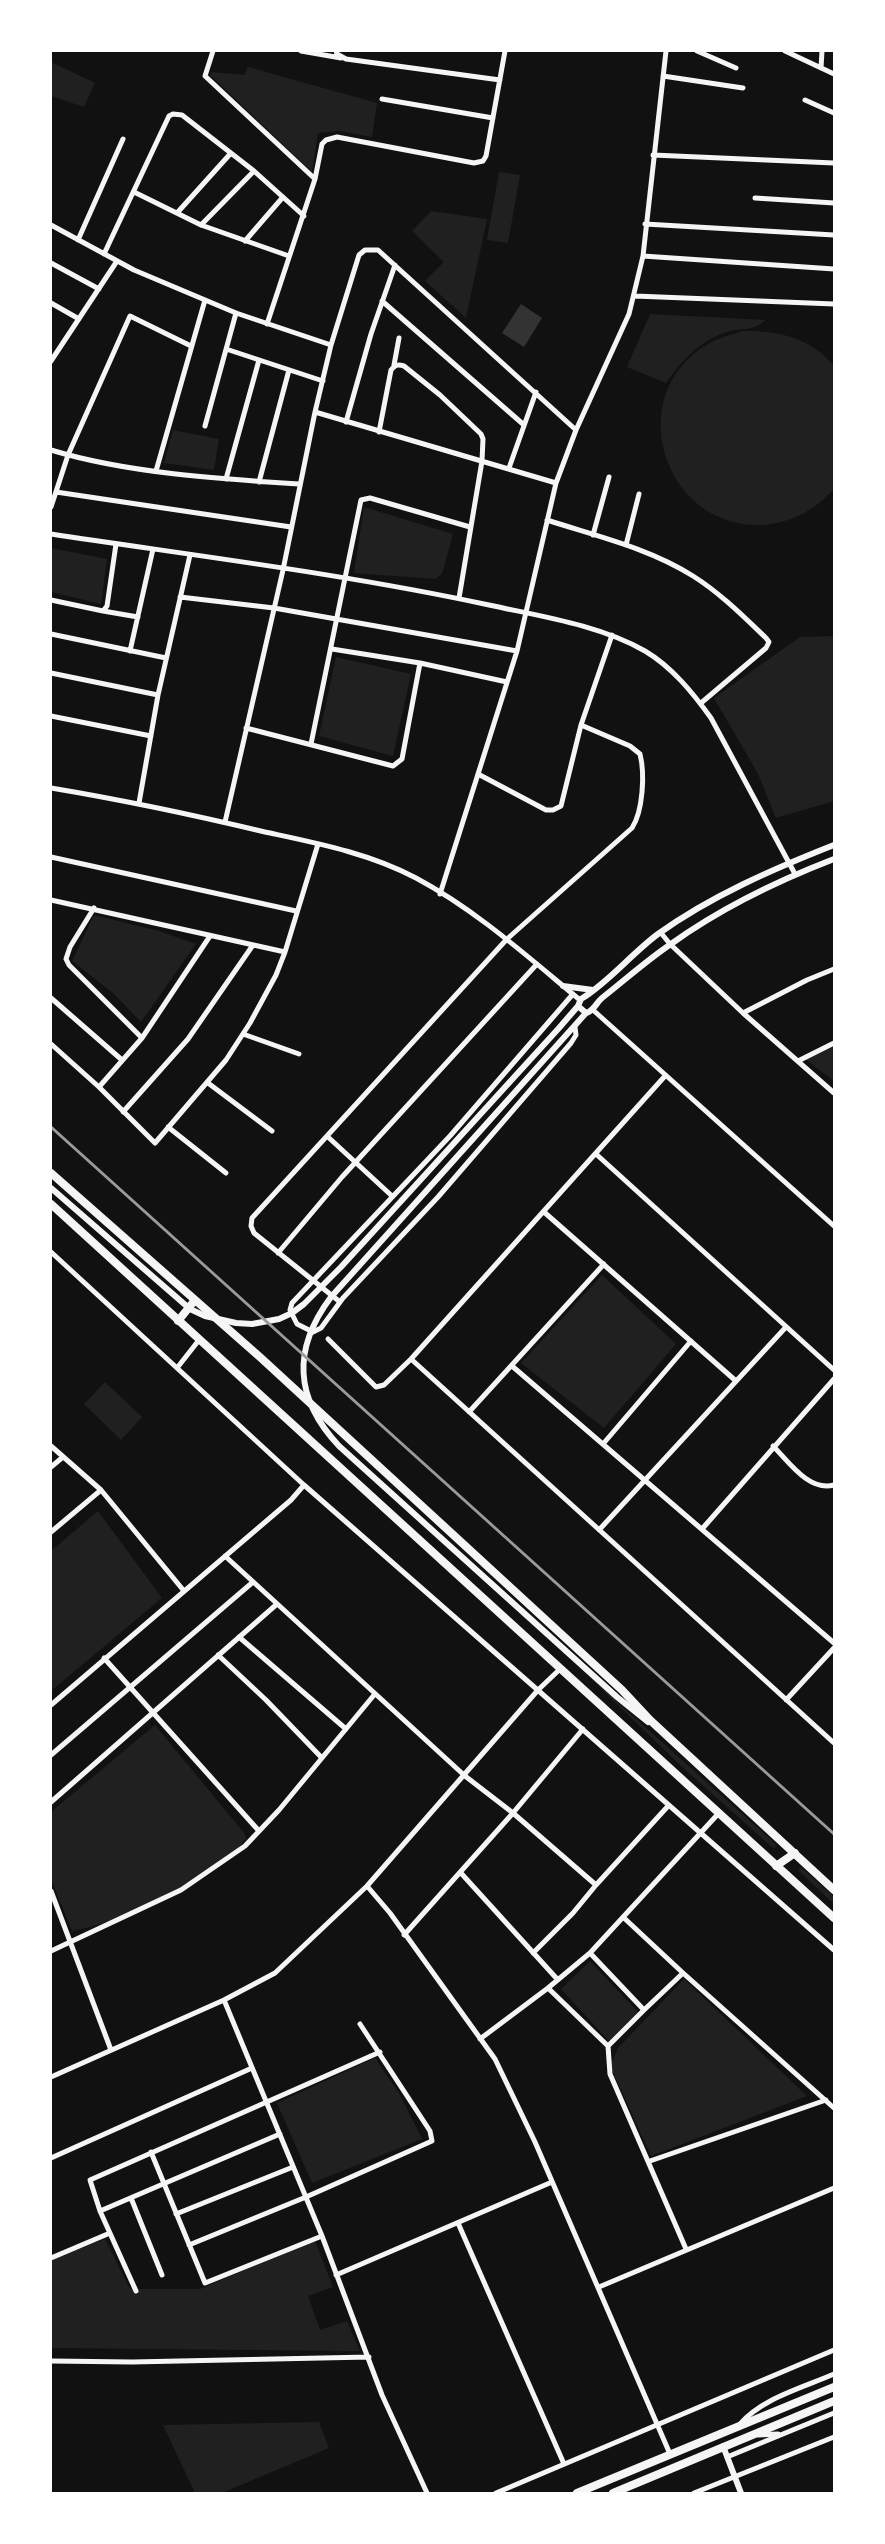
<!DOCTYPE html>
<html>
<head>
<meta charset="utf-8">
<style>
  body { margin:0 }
  #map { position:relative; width:885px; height:2544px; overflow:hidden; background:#111; font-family:"PT Sans Narrow",sans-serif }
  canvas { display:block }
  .frame { position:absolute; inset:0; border:52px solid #fff; pointer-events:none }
</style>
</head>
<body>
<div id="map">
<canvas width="885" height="2544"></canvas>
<div class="frame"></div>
</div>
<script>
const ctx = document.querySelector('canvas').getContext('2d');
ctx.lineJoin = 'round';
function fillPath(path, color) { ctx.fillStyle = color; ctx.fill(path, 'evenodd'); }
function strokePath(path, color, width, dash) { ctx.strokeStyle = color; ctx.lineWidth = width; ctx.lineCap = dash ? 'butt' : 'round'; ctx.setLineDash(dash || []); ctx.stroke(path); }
fillPath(new Path2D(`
  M 51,62 L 95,83 L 84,107 L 51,96 Z
  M 248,67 L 377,103 L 372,137 L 339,131 L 318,133 L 312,172 L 210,75 L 212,72 L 244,75 Z
  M 499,172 L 520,175 L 508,243 L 487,240 Z
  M 431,211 L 487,219 L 466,318 L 425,281 L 444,262 L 412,231 Z
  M 650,314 L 765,320 C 755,331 744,328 731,331 C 702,338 682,360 666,383 L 627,367 Z
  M 742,331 C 777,330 810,337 834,366 L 834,489 C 815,510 791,523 762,525 C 663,529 621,394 708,344 C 718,338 730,335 742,331 Z
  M 173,430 L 219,439 L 214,470 L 164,463 Z
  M 364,507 L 453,534 L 442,574 L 435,579 L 354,573 Z
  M 51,548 L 107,559 L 101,604 L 51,592 Z
  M 834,636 L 834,801 L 776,818 L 758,774 L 714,698 L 800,637 Z
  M 336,657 L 411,674 L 393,756 L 319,736 Z
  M 94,915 L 159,931 L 196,944 L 141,1022 L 113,993 L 72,961 Z
  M 834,1046 L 834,1081 L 805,1059 Z
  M 602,1275 L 676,1344 L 604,1428 L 521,1363 Z
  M 105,1382 L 142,1417 L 121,1440 L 84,1404 Z
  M 98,1511 L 162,1598 L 51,1691 L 51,1551 Z
  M 588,1676 L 777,1845 L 774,1849 L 680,1765 Z
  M 155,1725 L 245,1834 L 246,1839 C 239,1847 232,1856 223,1862 C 184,1895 122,1921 72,1931 L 51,1879 L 51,1812 Z
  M 801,1867 L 834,1897 L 834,1904 L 798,1870 Z
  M 590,1961 L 639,2013 L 609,2041 L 561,1989 Z
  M 684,1979 L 807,2096 L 651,2156 L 610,2066 L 618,2048 Z
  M 375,2058 L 399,2093 L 422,2139 L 312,2183 L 277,2103 Z
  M 105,2239 L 130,2289 L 200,2289 L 315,2241 L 333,2287 L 308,2296 L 320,2330 L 347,2321 L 360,2351 L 51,2348 L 51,2259 Z
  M 319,2422 L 329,2448 L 222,2493 L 195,2493 L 163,2425 Z`), '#202020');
fillPath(new Path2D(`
  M 521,304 L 542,318 L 524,347 L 502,333 Z`), '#333');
strokePath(new Path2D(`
  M 213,51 L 205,76 L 315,179
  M 301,51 L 341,58
  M 336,51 L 337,54 L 346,59 L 500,80
  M 697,51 L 736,68
  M 785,51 L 834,74
  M 821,68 L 822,51
  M 663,76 L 743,88
  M 382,99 L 493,118
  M 805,100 L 834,113
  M 653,155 L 834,163
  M 134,192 L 201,225 L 289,256
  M 755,198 L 834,203
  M 177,213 L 231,153
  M 645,224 L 834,235
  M 51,225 L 134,270 L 236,313 L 331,345
  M 201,225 L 254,171
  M 78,240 L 123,139
  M 245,241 L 283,197
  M 104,254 L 169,116 L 173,114 L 182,115 L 254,171 L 304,216
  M 643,256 L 834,269
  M 51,263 L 99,289
  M 635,296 L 834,304
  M 382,301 L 524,425
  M 51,303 L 79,319
  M 267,324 L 315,179 L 322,144 L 326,140 L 337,137 L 474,163 L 483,161 L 486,156 L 505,51
  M 226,349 L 323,381
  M 51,361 L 117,261
  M 394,365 L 399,338
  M 315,412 L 556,483
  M 346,422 L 371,334 L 395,265
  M 205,426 L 236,313
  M 576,430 L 629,314 L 643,256 L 666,51
  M 379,432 L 391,370 C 395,365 397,364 404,366 L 440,395 L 481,434 L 483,439 L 482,461 L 459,598
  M 51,450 C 126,473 220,479 299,484
  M 509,468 L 536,392
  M 156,471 L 205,300
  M 226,479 L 259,360
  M 259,482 L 289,370
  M 56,492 L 291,527
  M 51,507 L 68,455 L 130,316 L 191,346
  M 547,520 C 596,536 649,548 693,576 C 720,593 743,616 766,638 L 769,642 L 766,648 L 701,703
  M 51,534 C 197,556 345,574 489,605 C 539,616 600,625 645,651 C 672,667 693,693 711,718 L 795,874
  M 593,535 L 609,477
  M 626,545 L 639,494
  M 180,597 L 274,608 L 517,651
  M 51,600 L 103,611 L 107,606 L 116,544
  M 103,611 L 138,617
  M 51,634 L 166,658
  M 332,649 L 420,663 L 507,682
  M 130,651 L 153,549
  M 51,673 L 158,695
  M 51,716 L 151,736
  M 246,728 L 393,766 L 402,759 L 420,663
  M 311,744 L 361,500 L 370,498 L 470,527
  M 478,774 L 546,810 L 553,810 L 561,806 L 581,725 L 612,635
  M 51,788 C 123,800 194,815 265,832 C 316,843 369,853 416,878 C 476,910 528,957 580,1000
  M 139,803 L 158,695 L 190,555
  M 225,822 L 283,570 L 315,412 L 331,345 L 359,255 L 365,250 L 378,250 L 576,430 L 556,483 L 517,651 L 440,894
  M 51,857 L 296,911
  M 51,900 L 285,952
  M 94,908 L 70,947 L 66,959 L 69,965 L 142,1038
  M 661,933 L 670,944 L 743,1013 L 834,1093
  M 573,994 L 450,1136 L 292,1303 L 290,1310 L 297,1324 L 313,1332 L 321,1328 L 343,1298 L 438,1197 L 571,1043 L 576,1035 L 575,1027
  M 51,998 L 122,1060
  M 593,1010 L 834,1226
  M 743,1013 L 807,980 L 834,969
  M 243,1034 L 299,1054
  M 51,1044 L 99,1087 L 155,1143 L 226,1060 L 250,1023 L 276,975 L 285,952 L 318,844
  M 798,1061 L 834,1043
  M 208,1083 L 272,1131
  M 99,1087 L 142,1038 L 210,936
  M 123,1112 L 188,1039 L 253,945
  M 168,1127 L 226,1173
  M 328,1137 L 392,1196
  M 596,1154 L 834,1370
  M 544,1212 L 736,1381
  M 51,1252 L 304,1485 L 834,1950
  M 278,1253 L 342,1177 L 537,964
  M 340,1302 L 254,1233 L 251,1226 L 252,1218 L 507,939 L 632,828 C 643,811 645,774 640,754 L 630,746 L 581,725
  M 328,1339 L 376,1387 L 384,1385 L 411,1359 L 665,1076
  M 411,1359 L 834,1743
  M 512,1366 L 834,1643
  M 177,1368 L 199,1340
  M 469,1412 L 604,1264
  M 603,1444 L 691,1341
  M 51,1446 L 101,1490 L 184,1591
  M 773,1446 C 789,1462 809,1492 834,1485
  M 51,1467 L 63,1457
  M 702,1529 L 834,1379
  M 599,1530 L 786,1327
  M 51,1532 L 101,1490
  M 225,1556 L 465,1776 L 513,1813 L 596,1885 L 669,1805
  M 239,1637 L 346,1729
  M 218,1655 L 266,1700 L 322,1758
  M 104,1658 L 259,1831
  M 786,1700 L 834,1648
  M 51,1705 L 291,1500 L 304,1485
  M 51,1755 L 253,1582
  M 51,1802 L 277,1604
  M 460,1872 L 558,1980
  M 367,1886 L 390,1913 L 495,2059 L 535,2142 L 670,2454
  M 51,1891 L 111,2050
  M 623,1917 L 683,1973 L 834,2108
  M 404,1935 L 513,1813 L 583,1729
  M 51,1951 L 181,1890 L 245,1846 L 279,1810 L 374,1695
  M 533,1953 L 573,1913 L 596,1885
  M 590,1953 L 644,2010 L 608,2046
  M 548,1988 L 608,2046 L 610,2074 L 686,2249
  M 224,2000 L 322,2236 L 382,2395 L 427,2493
  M 644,2010 L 683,1973
  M 480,2039 L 548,1988 L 590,1953 L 718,1814
  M 51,2077 L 224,2000 L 275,1973 L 367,1886 L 538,1690 L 559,1670
  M 151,2152 L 205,2283 L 322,2236
  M 51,2158 L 252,2068
  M 650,2161 L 826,2100
  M 131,2198 L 162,2275
  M 100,2211 L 280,2134
  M 176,2214 L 293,2167
  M 458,2223 L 564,2464
  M 189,2245 L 306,2197 L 432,2141 L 430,2131 L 360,2024
  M 51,2258 L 110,2233
  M 336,2275 L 552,2182
  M 599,2287 L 834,2188
  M 136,2291 L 100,2211 L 90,2180 L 380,2052
  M 51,2361 L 132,2362 L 369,2357
  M 739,2425 C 762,2398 802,2388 834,2374
  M 758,2435 L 778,2434
  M 727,2457 L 834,2413
  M 496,2493 L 834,2350
  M 694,2493 L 834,2437`), '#f5f5f5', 5);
strokePath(new Path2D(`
  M 563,986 L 593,990
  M 578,1006 L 586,1013 C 594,1011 596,1003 602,998 C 625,980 647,960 671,944 C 721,908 777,881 834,859
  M 586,1013 L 331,1297 C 292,1349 294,1398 339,1446 L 617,1697 L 648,1722
  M 51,1188 L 190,1309 L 205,1316 L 236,1323 L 252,1324 L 279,1319 L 292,1313 L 304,1304 L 341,1267 L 559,1028 L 578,1006 L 581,999 C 608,983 631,954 658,934 C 711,896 773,869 834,845
  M 723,2446 L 741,2493`), '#f5f5f5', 6);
strokePath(new Path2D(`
  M 51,1173 L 261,1358 L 622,1690 L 650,1720 L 834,1890
  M 51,1204 L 834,1918
  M 178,1321 L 195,1300
  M 776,1866 L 795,1853
  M 577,2493 L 834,2387
  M 613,2493 L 834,2401`), '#f5f5f5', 8);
strokePath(new Path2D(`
  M 51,1127 L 834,1834`), '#9a9a9a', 3);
</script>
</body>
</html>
